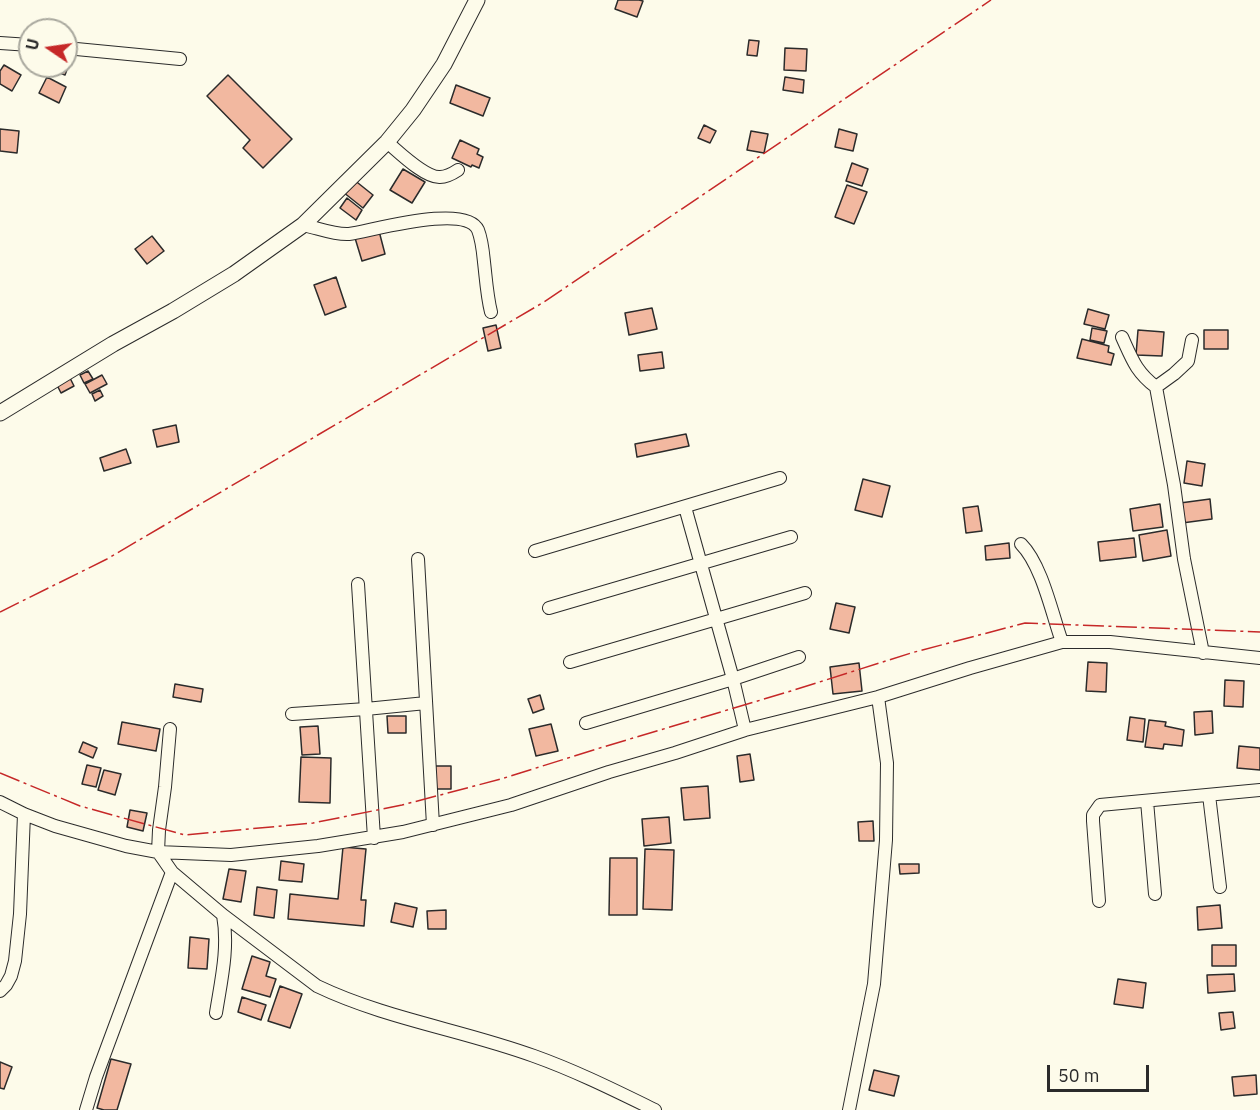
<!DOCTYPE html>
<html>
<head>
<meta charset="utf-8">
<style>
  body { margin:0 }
  #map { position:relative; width:1260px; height:1110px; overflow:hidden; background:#fdfbea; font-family:"IBM Plex Sans",sans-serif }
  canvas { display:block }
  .north { position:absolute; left:18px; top:18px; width:60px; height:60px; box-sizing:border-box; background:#fdfbea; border:2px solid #a9a89e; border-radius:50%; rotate:283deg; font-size:16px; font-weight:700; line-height:24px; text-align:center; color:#2b2b2b }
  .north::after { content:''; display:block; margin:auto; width:21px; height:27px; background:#c62828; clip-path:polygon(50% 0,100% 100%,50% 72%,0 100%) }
  .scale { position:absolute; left:1047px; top:1065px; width:102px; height:27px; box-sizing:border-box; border:3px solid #2b2b2b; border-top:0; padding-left:8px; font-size:18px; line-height:21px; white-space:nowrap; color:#2b2b2b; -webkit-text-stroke:4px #fdfbea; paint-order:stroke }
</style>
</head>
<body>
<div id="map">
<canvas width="1260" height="1110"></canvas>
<div class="north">U</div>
<div class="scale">50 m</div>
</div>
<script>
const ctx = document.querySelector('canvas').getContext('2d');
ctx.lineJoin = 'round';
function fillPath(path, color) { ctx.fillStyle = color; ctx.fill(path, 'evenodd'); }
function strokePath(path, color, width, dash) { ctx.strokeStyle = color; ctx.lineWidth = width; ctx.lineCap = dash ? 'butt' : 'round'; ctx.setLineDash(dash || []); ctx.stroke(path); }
const building = new Path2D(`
  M 618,0 L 639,0 L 643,1 L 637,17 L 615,9 Z
  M 749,40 L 759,41 L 757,56 L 747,55 Z
  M 785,48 L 807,49 L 806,71 L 784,70 Z
  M 66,57 L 71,59 L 65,75 L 46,68 L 46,66 L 66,66 Z
  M 4,65 L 21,75 L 12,91 L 0,84 L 0,71 Z
  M 228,75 L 292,139 L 263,168 L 243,148 L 250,140 L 207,96 Z
  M 47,77 L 66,87 L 59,103 L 39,93 Z
  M 785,77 L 804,80 L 803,93 L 783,90 Z
  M 456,85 L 490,98 L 483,116 L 450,103 Z
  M 704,125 L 716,131 L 710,143 L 698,138 Z
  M 0,129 L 19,131 L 17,153 L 0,151 Z
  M 839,129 L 857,134 L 853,151 L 835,147 Z
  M 751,131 L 768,134 L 764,153 L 747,150 Z
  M 460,140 L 479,149 L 477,154 L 483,157 L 479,168 L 472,165 L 471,167 L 452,158 Z
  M 852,163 L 868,169 L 862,186 L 846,181 Z
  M 403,169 L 425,182 L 412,203 L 390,190 Z
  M 353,179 L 373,195 L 363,208 L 343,192 Z
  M 847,185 L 867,192 L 854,224 L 835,217 Z
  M 347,198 L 362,210 L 356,220 L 340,208 Z
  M 379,231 L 385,254 L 362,261 L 355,238 Z
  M 152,236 L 164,251 L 147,264 L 135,249 Z
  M 336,277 L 346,307 L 325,315 L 314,285 Z
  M 652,308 L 657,329 L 629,335 L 625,313 Z
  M 1088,309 L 1109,315 L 1105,329 L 1084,324 Z
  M 496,325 L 501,348 L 488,351 L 483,328 Z
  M 1092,328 L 1107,331 L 1104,343 L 1090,340 Z
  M 1138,330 L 1164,332 L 1162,356 L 1136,355 Z
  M 1204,330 L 1228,330 L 1228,349 L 1204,349 Z
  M 1082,339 L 1109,346 L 1108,352 L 1114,354 L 1111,365 L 1077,358 Z
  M 662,352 L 664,368 L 640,371 L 638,355 Z
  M 88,371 L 93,379 L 84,383 L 80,375 Z
  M 102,375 L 107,384 L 90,393 L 85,384 Z
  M 69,376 L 74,386 L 61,393 L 56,383 Z
  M 100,390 L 103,396 L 95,401 L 92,394 Z
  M 176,425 L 179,442 L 157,447 L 153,430 Z
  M 686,434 L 689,446 L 637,457 L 635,444 Z
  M 126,449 L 131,463 L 104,471 L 100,458 Z
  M 1187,461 L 1205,464 L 1202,486 L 1184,483 Z
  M 863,479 L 890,486 L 882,517 L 855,510 Z
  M 1210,499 L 1212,519 L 1182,523 L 1180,503 Z
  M 1160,504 L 1163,527 L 1133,531 L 1130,509 Z
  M 978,506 L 982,531 L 966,533 L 963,508 Z
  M 1167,530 L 1171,556 L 1143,561 L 1139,535 Z
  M 1134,538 L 1136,557 L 1100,561 L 1098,542 Z
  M 1009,543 L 1010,558 L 986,560 L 985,546 Z
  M 836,603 L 855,607 L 849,633 L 830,629 Z
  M 1088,662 L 1107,663 L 1106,692 L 1086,691 Z
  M 859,663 L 862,691 L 833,694 L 830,667 Z
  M 1225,680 L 1244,681 L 1243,707 L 1224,706 Z
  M 175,684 L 203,689 L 201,702 L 173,697 Z
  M 540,695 L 544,709 L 533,713 L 528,699 Z
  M 1212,711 L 1213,733 L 1195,735 L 1194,712 Z
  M 387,716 L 406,716 L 406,733 L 388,733 Z
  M 1130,717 L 1145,719 L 1143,742 L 1127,740 Z
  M 1149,720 L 1166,722 L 1165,726 L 1184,730 L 1182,746 L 1164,744 L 1163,749 L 1145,747 Z
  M 122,722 L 160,729 L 156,751 L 118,744 Z
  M 551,724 L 558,751 L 536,756 L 529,729 Z
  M 318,726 L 320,754 L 302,755 L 300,727 Z
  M 83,742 L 97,748 L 93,758 L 79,752 Z
  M 1239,746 L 1260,748 L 1260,770 L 1237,768 Z
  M 750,754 L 754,780 L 740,782 L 737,756 Z
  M 301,757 L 331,758 L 330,803 L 299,802 Z
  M 87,765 L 101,768 L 96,787 L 82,784 Z
  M 434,766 L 451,766 L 451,789 L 433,789 Z
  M 104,770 L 121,774 L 115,795 L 98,790 Z
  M 708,786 L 710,818 L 684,820 L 681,788 Z
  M 130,810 L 147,813 L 143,831 L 127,827 Z
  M 669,817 L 671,843 L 644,846 L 642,819 Z
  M 873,821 L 874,841 L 859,841 L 858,822 Z
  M 343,847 L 366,849 L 361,900 L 366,900 L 364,926 L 288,919 L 290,894 L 338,899 Z
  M 645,849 L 674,850 L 672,910 L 643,909 Z
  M 610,858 L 637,858 L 637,915 L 609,915 Z
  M 281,861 L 304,864 L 302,882 L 279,880 Z
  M 899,864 L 919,864 L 919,873 L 900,874 Z
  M 229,869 L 246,871 L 241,902 L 223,899 Z
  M 257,887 L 277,890 L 274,918 L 254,915 Z
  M 395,903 L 417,908 L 413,927 L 391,922 Z
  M 1220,905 L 1222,928 L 1198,930 L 1197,907 Z
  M 446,910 L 446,929 L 428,929 L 427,911 Z
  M 190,937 L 209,939 L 207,969 L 188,968 Z
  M 1212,945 L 1236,945 L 1236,966 L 1212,966 Z
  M 252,956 L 270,962 L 266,976 L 276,979 L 270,997 L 242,989 Z
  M 1234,974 L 1235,991 L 1208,993 L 1207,975 Z
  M 1118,979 L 1146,983 L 1143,1008 L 1114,1004 Z
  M 280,986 L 302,994 L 290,1028 L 268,1021 Z
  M 242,997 L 266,1005 L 261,1020 L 238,1012 Z
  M 1233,1012 L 1235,1028 L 1221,1030 L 1219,1013 Z
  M 111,1059 L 131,1064 L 117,1110 L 104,1110 L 97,1108 Z
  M 0,1062 L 12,1067 L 4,1089 L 0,1088 Z
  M 874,1070 L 899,1076 L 894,1096 L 869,1090 Z
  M 1256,1075 L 1257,1094 L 1234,1096 L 1232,1077 Z`);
fillPath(building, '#f2b8a0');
strokePath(building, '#2b2b2b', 1.5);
const minor = new Path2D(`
  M 0,43 L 30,45
  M 66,48 L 180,59
  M 387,142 C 399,152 425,178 440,177 C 447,177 452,174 458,170
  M 303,225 C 318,228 334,235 349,234 C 372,231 466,203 478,230 C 482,240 483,252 484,262 C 486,279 487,296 491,312
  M 1122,337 C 1132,359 1136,372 1156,387 L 1174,485 L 1184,559 L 1203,653
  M 1156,387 L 1174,374 L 1188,361 L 1192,340
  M 685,507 L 733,679 L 745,730
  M 1021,544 C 1042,565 1052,614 1062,642
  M 535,551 L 780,478
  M 418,559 L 433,825
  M 358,584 L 374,838
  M 549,608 L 791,537
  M 570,662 L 805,593
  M 292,714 L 366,709 L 426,703
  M 586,723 L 733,679 L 799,657
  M 170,729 L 165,787 L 159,830 L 158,852 L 163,859 L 172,872 L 223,915 L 317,986 C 386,1019 463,1030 534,1056 C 576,1071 616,1091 655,1110
  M 1209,795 L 1220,887
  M 1147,801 L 1155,894
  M 0,802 L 24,814 L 55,826 L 126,846 L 158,852 L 231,855 L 318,846 L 403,832 L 511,805 L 609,772 L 675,753 L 745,730 L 878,697 L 970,668 L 1062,642 L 1110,642 L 1260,658
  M 1099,901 L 1093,821 L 1093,815 L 1100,805 L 1260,790
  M 0,991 L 6,985 L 11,976 L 15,961 L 20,914 L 24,814
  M 216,1013 C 221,981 229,948 223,915
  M 86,1110 L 96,1077 L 172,872
  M 849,1110 L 874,984 L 886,840 L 887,763 L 878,697`);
const tertiary = new Path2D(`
  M 0,413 L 113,344 L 173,311 L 234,274 L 303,225 L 387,142 L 413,110 L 444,64 L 477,0`);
strokePath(minor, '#2b2b2b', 14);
strokePath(tertiary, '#2b2b2b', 17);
strokePath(minor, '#fdfbea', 12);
strokePath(tertiary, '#fdfbea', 15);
strokePath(new Path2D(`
  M 0,612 L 107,559 L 544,302 L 991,0
  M 0,773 L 80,806 L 185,835 L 313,823 L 402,805 L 501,779 L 603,747 L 791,691 L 911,653 L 1025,623 L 1260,632`), '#c62828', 1.5, [21, 4.5, 3, 4.5]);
</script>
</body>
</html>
